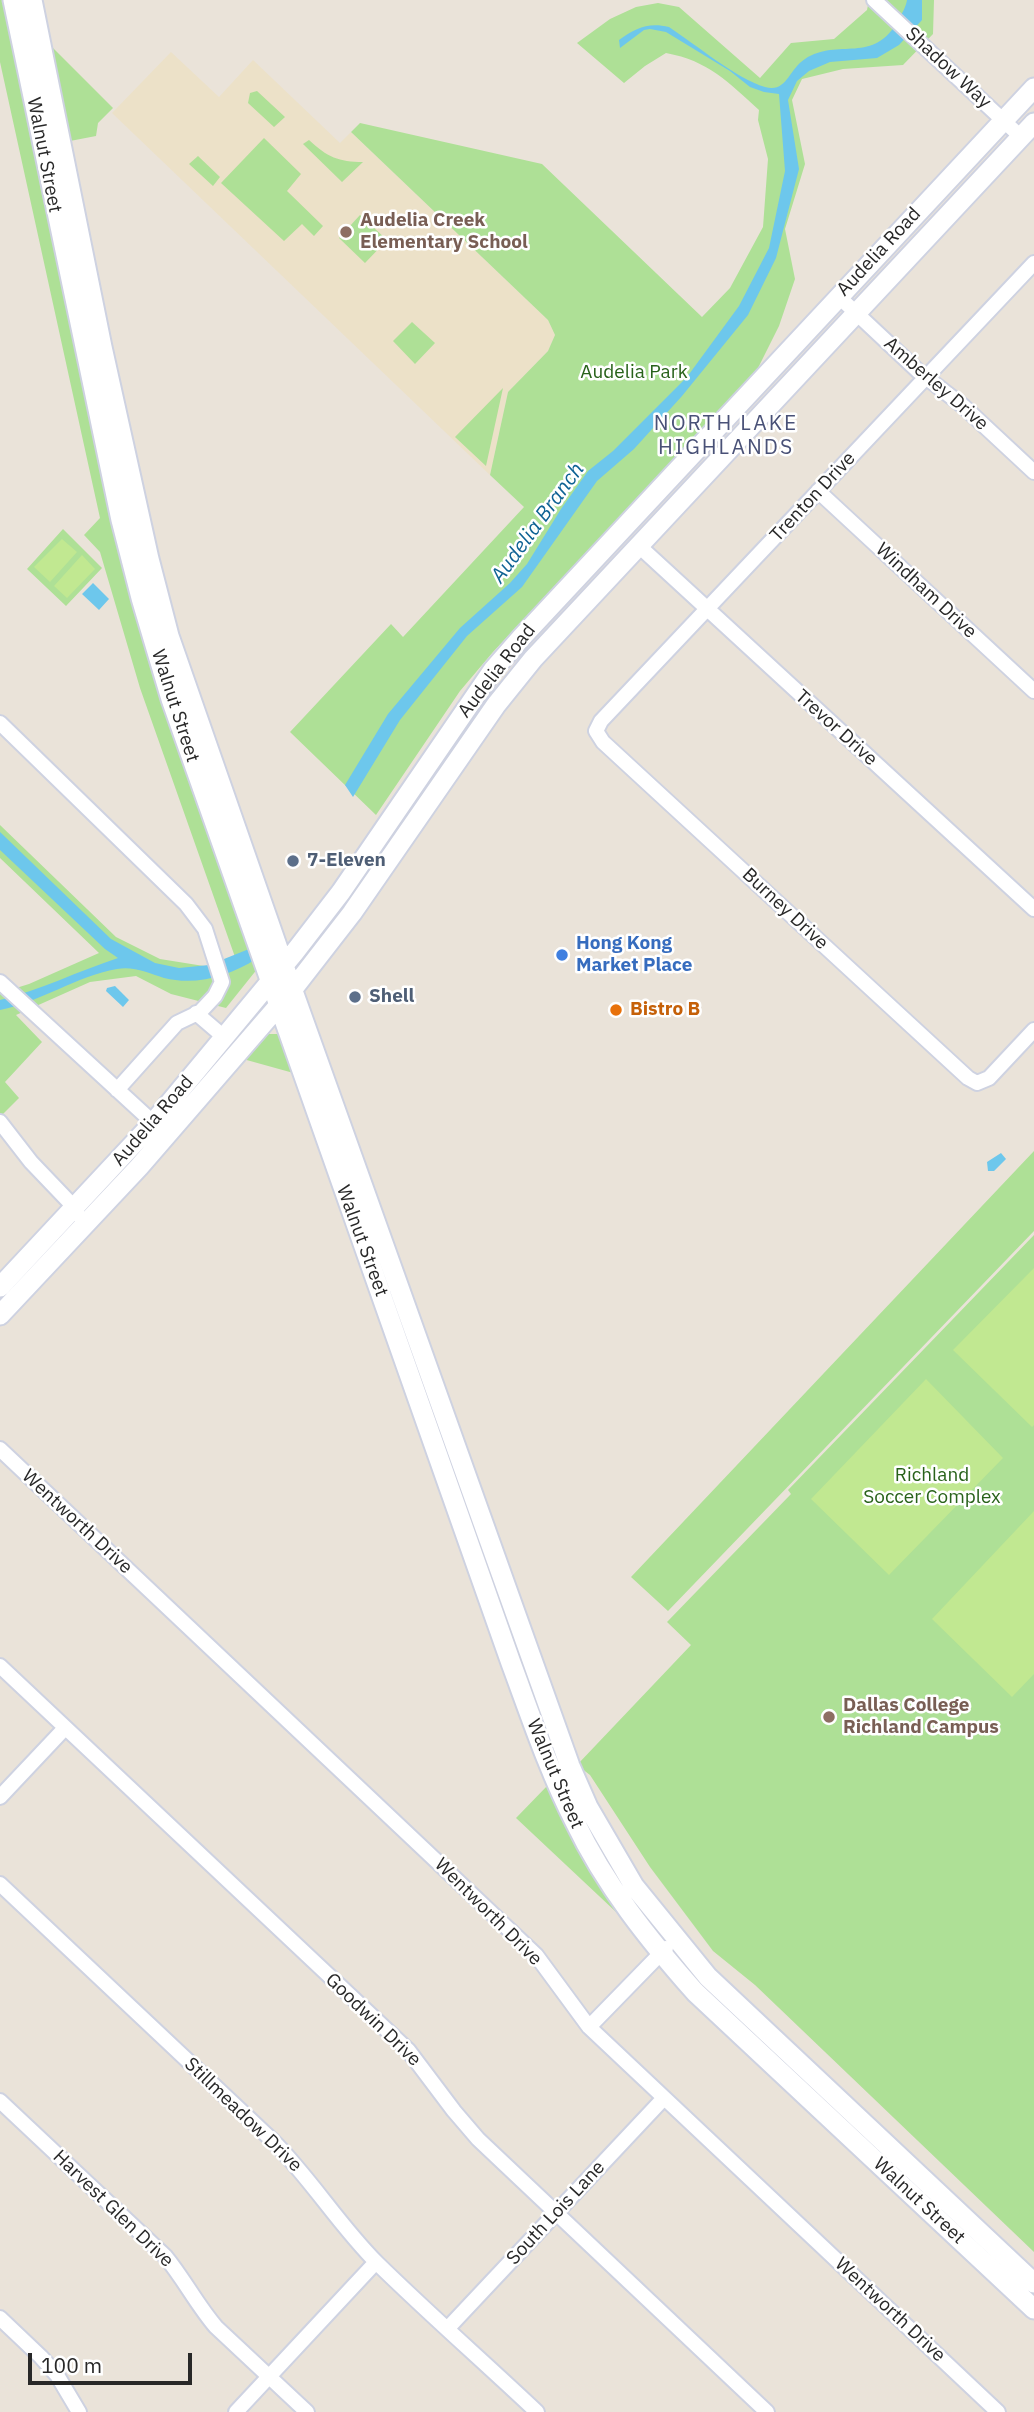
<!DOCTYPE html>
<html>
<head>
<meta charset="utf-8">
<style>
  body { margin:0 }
  #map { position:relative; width:1034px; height:2412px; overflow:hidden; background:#eae3d9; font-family:"IBM Plex Sans",sans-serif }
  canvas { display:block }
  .scale { position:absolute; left:28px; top:2353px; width:164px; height:32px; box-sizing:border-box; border:4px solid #282828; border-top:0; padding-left:9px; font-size:21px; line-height:24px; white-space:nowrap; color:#282828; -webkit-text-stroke:5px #fff; paint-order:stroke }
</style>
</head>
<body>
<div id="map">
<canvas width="1034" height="2412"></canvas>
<div class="scale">100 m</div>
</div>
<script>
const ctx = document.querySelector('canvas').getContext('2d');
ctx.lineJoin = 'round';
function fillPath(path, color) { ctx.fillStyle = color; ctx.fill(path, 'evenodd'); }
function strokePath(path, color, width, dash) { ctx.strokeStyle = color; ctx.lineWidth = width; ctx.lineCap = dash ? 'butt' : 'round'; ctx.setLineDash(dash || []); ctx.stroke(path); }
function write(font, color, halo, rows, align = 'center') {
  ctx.font = font + ' "IBM Plex Sans",sans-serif'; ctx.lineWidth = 5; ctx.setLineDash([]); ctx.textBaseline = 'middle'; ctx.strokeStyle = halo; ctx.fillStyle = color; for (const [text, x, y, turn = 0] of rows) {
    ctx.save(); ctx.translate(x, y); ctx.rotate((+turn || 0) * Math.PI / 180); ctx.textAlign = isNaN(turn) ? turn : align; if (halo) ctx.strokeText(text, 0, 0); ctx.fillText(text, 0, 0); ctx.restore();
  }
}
fillPath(new Path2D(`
  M 171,52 L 219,97 L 253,60 L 340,143 L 351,132 L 548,320 L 555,335 L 548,351 L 508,392 L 490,475 L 112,113 Z`), '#ece1c8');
fillPath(new Path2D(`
  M 0,0 L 6,0 L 258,968 L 226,1008 L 171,994 L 136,976 L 90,982 L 16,1015 L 42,1042 L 5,1082 L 19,1098 L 0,1117 L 0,993 L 29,984 L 99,953 L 0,858 L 0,825 L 116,937 L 160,959 L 210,967 L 235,957 L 140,688 L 100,552 L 84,535 L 100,518 L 0,62 Z
  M 869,0 L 934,0 L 933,34 L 903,65 L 843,69 L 802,79 L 792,100 L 805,164 L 785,229 L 795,279 L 779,326 L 757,370 L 493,652 L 460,691 L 376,815 L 290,732 L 391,624 L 403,637 L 524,507 L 490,475 L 508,392 L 548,351 L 555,335 L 548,320 L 351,132 L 360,123 L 542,164 L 702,317 L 730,288 L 763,227 L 768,159 L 758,120 L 759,110 C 728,82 709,61 666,53 L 645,66 L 624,83 L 577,43 L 610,19 L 636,7 L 658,3 L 679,7 L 760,78 L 791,43 L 834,39 L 867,10 Z
  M 50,45 L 113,108 L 98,123 L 96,136 L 70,141 Z
  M 257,91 L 285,117 L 274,127 L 248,103 L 250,93 Z
  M 264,138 L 301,174 L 287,191 L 323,226 L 314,236 L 302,224 L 284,241 L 221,183 Z
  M 309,140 C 327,157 339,162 363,162 L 342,182 L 303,144 Z
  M 198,156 L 220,177 L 213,186 L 189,164 Z
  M 360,215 L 387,240 L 365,263 L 339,238 Z
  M 412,322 L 435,343 L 415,364 L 393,341 Z
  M 503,388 L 486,466 L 455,437 Z
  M 63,529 L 102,568 L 66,606 L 27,569 Z
  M 267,1034 L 281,1034 L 297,1074 L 243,1059 Z
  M 1034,1151 L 1034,1231 L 668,1611 L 631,1577 Z
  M 1034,1235 L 1034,2252 L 755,1985 L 713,1951 L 650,1867 L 590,1775 L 577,1765 L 691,1645 L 667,1622 L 791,1494 L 788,1490 Z
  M 548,1785 C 570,1838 599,1880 632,1927 L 516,1818 Z`), '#aee096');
fillPath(new Path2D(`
  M 62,539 L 77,552 L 50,582 L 34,567 Z
  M 82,555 L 95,569 L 67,598 L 54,586 Z
  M 1034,1268 L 1034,1425 L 1032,1427 L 953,1350 Z
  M 926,1379 L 1003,1458 L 889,1575 L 811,1499 Z
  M 1034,1511 L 1034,1674 L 1012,1697 L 932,1619 Z`), '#c1e891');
fillPath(new Path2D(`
  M 907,0 L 922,0 L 922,20 L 899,45 L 877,58 L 830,62 L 809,71 L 797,81 L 788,100 L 799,169 L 776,258 L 748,315 L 682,396 L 634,449 L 597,481 L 522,587 L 467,636 L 400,720 L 353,797 L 345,785 L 388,714 L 460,628 L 510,583 L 527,564 L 561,509 L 588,471 L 613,451 L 687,377 L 739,306 L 769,248 L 785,171 L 779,94 L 764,92 L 750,87 L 730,71 L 666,32 L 650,29 L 644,30 L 620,48 L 619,40 C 636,28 648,22 669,27 C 695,44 737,79 765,87 C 787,93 788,70 805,59 C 838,37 874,66 899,19 C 902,13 906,7 907,0 Z
  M 93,583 L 109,599 L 99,610 L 82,594 Z
  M 0,832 L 111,939 L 155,963 L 179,968 L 209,965 L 254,947 L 256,959 C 230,976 196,986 164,978 C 148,973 134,966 117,969 C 76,976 41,1002 0,1010 L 0,1000 C 41,990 78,971 118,958 L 105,949 L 0,850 Z
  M 115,986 L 129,1000 L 123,1007 L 106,991 L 107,988 Z
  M 1001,1153 L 1006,1159 L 994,1171 L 988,1171 L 987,1162 Z`), '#6dc7ec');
const minor = new Path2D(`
  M 874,0 L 1021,137
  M 1034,263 L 601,721 L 596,731 L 603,742 L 968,1078 L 977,1083 L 989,1078 L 1034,1030
  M 838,296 L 918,371 L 963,406 L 1034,472
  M 818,491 L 1034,691
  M 639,546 L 1034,909
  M 0,723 L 186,904 L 205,929 L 222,982 L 215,996 L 200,1012 L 177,1023 L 117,1090
  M 0,982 L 159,1128
  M 196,1013 L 224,1037
  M 0,1122 L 31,1162 L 75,1208 L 78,1215
  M 0,1449 L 536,1955 L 589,2027 L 998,2412
  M 0,1666 L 408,2050 L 454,2111 L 478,2139 L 767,2412
  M 0,1797 L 65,1728
  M 0,1884 L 273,2141 C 311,2179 339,2225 377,2263 C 429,2314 484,2362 537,2412
  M 589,2027 L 666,1948
  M 0,2101 L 165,2256 C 184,2279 197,2305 216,2327 L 307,2412
  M 0,2318 L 41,2357 L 57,2375 L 79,2412
  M 448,2328 L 664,2098
  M 236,2412 L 376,2262`);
const secondary = new Path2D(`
  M 13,0 L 121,520 L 141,598 L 171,699 L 511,1663 C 531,1717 549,1771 575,1822 C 605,1885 649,1940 695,1992 L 1034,2309
  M 32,0 L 102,347 L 149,559 L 169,636 L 284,966 L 570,1766 L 588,1807 L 634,1886 L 708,1977 L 1034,2283
  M 0,1287 L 153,1123 L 294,953 L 341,892 L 493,670 L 521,638 L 1034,88
  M 0,1315 L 139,1167 L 293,989 L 352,913 L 496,705 L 533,659 L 1034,123`);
strokePath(minor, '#ced2e1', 18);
strokePath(secondary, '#ced2e1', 23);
strokePath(minor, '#fff', 14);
strokePath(secondary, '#fff', 19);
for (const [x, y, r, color] of [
  [346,232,7,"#8d6e63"],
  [293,861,7,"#5c6f8a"],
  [562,955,7,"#3f7fe0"],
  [355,997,7,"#5c6f8a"],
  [616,1010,7,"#e8710a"],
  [829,1717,7,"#8d6e63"]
]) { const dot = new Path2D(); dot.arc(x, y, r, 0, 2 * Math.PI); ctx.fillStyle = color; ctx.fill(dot); strokePath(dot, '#fff', 2.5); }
write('19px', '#282828', '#fff', [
  ["Shadow Way",948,68,43],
  ["Walnut Street",44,155,79],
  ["Audelia Road",879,252,-47],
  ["Amberley Drive",936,384,41],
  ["Trenton Drive",813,497,-47],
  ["Windham Drive",926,591,43],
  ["Audelia Road",497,671,-52],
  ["Walnut Street",175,706,72],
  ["Trevor Drive",836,728,42],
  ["Burney Drive",785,909,43],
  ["Audelia Road",153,1121,-49],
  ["Walnut Street",362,1241,70],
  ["Wentworth Drive",77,1522,43],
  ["Walnut Street",555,1774,67],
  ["Wentworth Drive",488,1912,45],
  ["Goodwin Drive",373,2020,44],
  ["Stillmeadow Drive",243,2115,44],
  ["Walnut Street",919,2201,43],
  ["Harvest Glen Drive",113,2209,44],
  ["South Lois Lane",556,2213,-47],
  ["Wentworth Drive",890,2310,43]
]);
write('bold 19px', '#785e54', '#fff', [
  ["Audelia Creek",360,221],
  ["Elementary School",360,243],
  ["Dallas College",843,1706],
  ["Richland Campus",843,1728]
], 'left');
write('19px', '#28621a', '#fff', [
  ["Audelia Park",634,373],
  ["Richland",932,1476],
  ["Soccer Complex",932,1498]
]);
write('bold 19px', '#4e5e75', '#fff', [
  ["7-Eleven",307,861],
  ["Shell",369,997]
], 'left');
write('bold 19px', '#366cbe', '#fff', [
  ["Hong Kong",576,944],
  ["Market Place",576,966]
], 'left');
write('bold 19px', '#c56008', '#fff', [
  ["Bistro B",630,1010]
], 'left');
ctx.letterSpacing = '2px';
write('21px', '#495177', '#fff', [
  ["NORTH LAKE",726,424],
  ["HIGHLANDS",726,448]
]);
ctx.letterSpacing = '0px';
write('italic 21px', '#0f6394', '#fff', [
  ["Audelia Branch",538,523,-54]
]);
</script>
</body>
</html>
